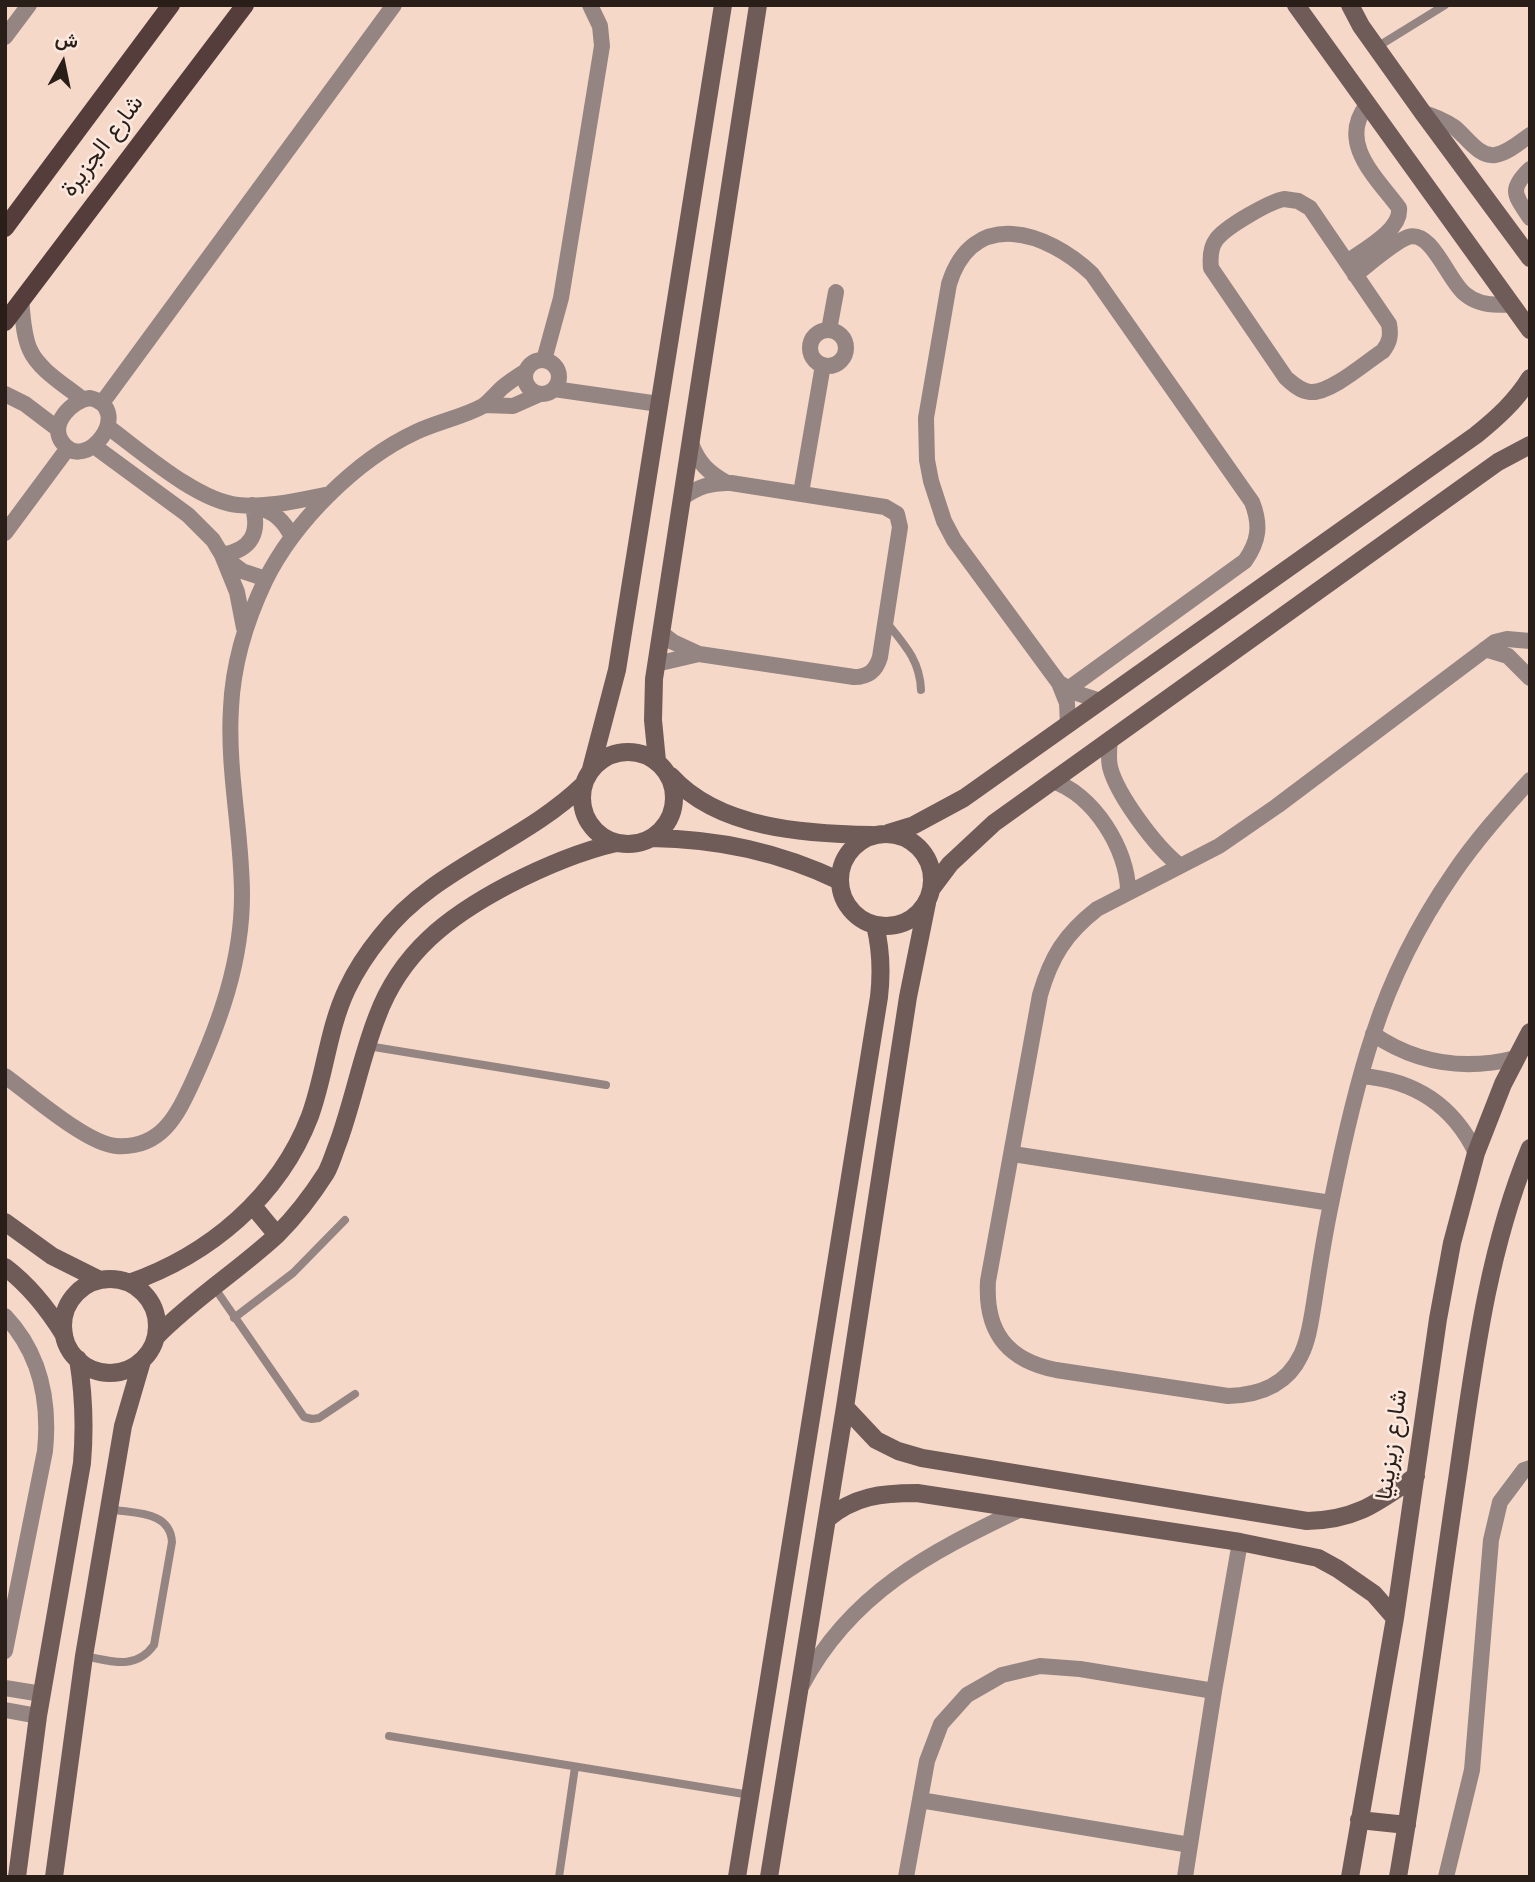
<!DOCTYPE html>
<html>
<head>
<meta charset="utf-8">
<style>
  body { margin:0 }
  #map { position:relative; width:1535px; height:1882px; overflow:hidden; background:#f6d8c8; font-family:Georgia,Vazirmatn,serif }
  canvas { display:block }
  .frame { position:absolute; inset:0; border:7px solid #291e18; pointer-events:none }
  .north { position:absolute; left:28px; top:28px; width:70px; height:70px; -webkit-text-stroke:5px #fbe8de; paint-order:stroke; rotate:9deg; font-size:19px; font-weight:700; line-height:28px; text-align:center; color:#291e18 }
  .north::after { content:''; display:block; margin:auto; width:24px; height:32px; background:#291e18; clip-path:polygon(50% 0,100% 100%,50% 72%,0 100%) }
</style>
</head>
<body>
<div id="map">
<canvas width="1535" height="1882"></canvas>
<div class="frame"></div>
<div class="north">ش</div>
</div>
<script>
const ctx = document.querySelector('canvas').getContext('2d');
ctx.lineJoin = 'round';
function strokePath(path, color, width, dash) { ctx.strokeStyle = color; ctx.lineWidth = width; ctx.lineCap = dash ? 'butt' : 'round'; ctx.setLineDash(dash || []); ctx.stroke(path); }
function write(font, color, halo, rows, align = 'center') {
  ctx.font = font + ' Georgia,Vazirmatn,serif'; ctx.lineWidth = 5; ctx.setLineDash([]); ctx.textBaseline = 'middle'; ctx.strokeStyle = halo; ctx.fillStyle = color; for (const [text, x, y, turn = 0] of rows) {
    ctx.save(); ctx.translate(x, y); ctx.rotate((+turn || 0) * Math.PI / 180); ctx.textAlign = isNaN(turn) ? turn : align; if (halo) ctx.strokeText(text, 0, 0); ctx.fillText(text, 0, 0); ctx.restore();
  }
}
strokePath(new Path2D(`
  M 1377,47 L 1445,5
  M 887,623 C 905,645 920,661 921,690
  M 368,1046 L 606,1085
  M 214,1287 L 304,1417 L 312,1419 L 319,1418 L 355,1394
  M 234,1318 L 293,1273 L 345,1220
  M 84,1656 C 111,1661 135,1671 154,1645 L 172,1542 C 170,1510 134,1514 109,1509
  M 389,1736 L 750,1795
  M 559,1877 L 575,1767`), '#948583', 8);
strokePath(new Path2D(`
  M 5,37 L 29,5
  M 1423,113 C 1434,116 1445,121 1454,127 C 1466,136 1478,157 1495,155 C 1508,153 1520,142 1530,135
  M 1530,169 C 1508,190 1515,195 1530,218
  M 1284,199 L 1298,201 L 1310,208 L 1389,324 C 1391,335 1390,342 1383,351 C 1366,362 1330,394 1310,392 C 1300,391 1293,384 1286,378 L 1211,268 C 1210,258 1210,248 1216,240 C 1225,227 1269,202 1284,199 Z
  M 1347,262 C 1363,250 1402,230 1399,208 C 1377,178 1337,143 1367,105
  M 1355,275 C 1368,265 1394,242 1408,237 C 1432,229 1448,281 1465,294 C 1478,305 1495,306 1511,304
  M 21,300 C 23,316 23,335 30,350 C 39,370 65,385 82,399
  M 829,330 L 836,292
  M810 348a18 18 0 1 1 36 0a18 18 0 1 1-36 0Z
  M 544,360 L 561,298 L 602,46 L 600,26 L 590,5
  M525 377a17 17 0 1 1 34 0a17 17 0 1 1-34 0Z
  M 554,389 L 659,404
  M 5,394 L 25,404 L 58,429
  M 90,398 C 136,409 85,476 62,442 C 49,424 72,400 90,398 Z
  M 102,403 L 394,5
  M 484,405 L 513,406 L 540,394
  M 108,427 C 141,451 197,501 238,505 C 269,508 300,500 330,494
  M 691,443 C 698,463 709,473 727,483
  M 94,446 L 188,515 L 213,540 L 222,555 L 237,592 L 244,628
  M 801,493 L 823,365
  M 256,507 C 274,511 284,521 292,537
  M 5,533 L 68,448
  M 222,555 C 251,550 261,533 252,505
  M 226,559 L 242,571 L 266,579
  M 661,633 L 673,642 L 699,654
  M 1530,641 L 1507,639 L 1495,642 L 1277,806 L 1219,846 L 1097,909 C 1065,934 1051,957 1040,995 L 988,1281 C 985,1331 1006,1360 1056,1370 L 1228,1396 C 1260,1395 1287,1385 1301,1355 C 1309,1339 1311,1320 1314,1303 C 1319,1270 1324,1237 1331,1204 C 1342,1149 1355,1089 1373,1035 C 1391,979 1420,922 1453,874 C 1476,840 1503,810 1530,780
  M 1485,649 L 1508,656 L 1530,678
  M 656,664 L 699,654 L 854,677 C 868,677 876,671 880,657 L 900,527 L 897,514 L 885,507 L 731,483 C 711,482 698,487 682,498
  M 1061,684 L 1073,692 L 1101,701
  M 1068,725 L 1067,703 L 1059,683 L 954,540 L 944,521 L 931,481 L 927,460 L 926,418 L 949,284 C 973,207 1047,231 1092,274 L 1252,502 C 1261,525 1259,541 1245,561 L 1068,689
  M 1110,739 C 1109,749 1108,758 1110,767 C 1117,795 1156,847 1179,865
  M 1052,781 C 1093,793 1128,850 1128,891
  M 1373,1034 C 1417,1064 1464,1071 1516,1058
  M 5,1076 C 30,1094 87,1144 116,1146 C 161,1149 177,1116 193,1081 C 220,1022 242,961 242,895 C 242,833 227,770 231,708 C 233,664 246,621 265,581 C 294,522 356,460 416,432 C 437,422 463,417 483,406 C 490,401 496,393 503,387 C 510,381 518,376 526,371
  M 1361,1076 C 1414,1080 1453,1105 1476,1153
  M 1013,1154 L 1331,1203
  M 5,1316 C 41,1354 50,1401 45,1451 L 5,1651
  M 802,1685 C 851,1593 929,1553 1019,1510
  M 5,1688 L 42,1694
  M 5,1710 L 38,1716
  M 920,1800 L 1190,1845
  M 906,1877 L 927,1761 L 941,1724 L 967,1695 L 1002,1675 L 1040,1666 L 1080,1669 L 1214,1691
  M 1185,1877 L 1214,1691 L 1240,1542
  M 1446,1877 L 1472,1770 L 1491,1540 L 1500,1502 L 1524,1470 L 1530,1468`), '#948583', 16);
strokePath(new Path2D(`
  M 1296,5 L 1530,330
  M 1350,5 L 1361,26 L 1423,113 L 1530,258
  M582 798a46 46 0 1 1 92 0a46 46 0 1 1-92 0Z
  M 657,761 L 653,720 L 654,679 L 758,5
  M 591,769 L 617,670 L 723,5
  M 671,776 C 719,829 806,834 873,835
  M 888,833 L 914,825 L 964,798 L 1476,435 C 1497,418 1516,401 1530,378
  M840 880a46 46 0 1 1 92 0a46 46 0 1 1-92 0Z
  M 651,838 C 719,839 779,852 840,881
  M 932,888 L 950,864 L 994,823 L 1498,462 L 1530,445
  M 253,1206 L 277,1235
  M 5,1222 L 52,1256 L 100,1280
  M 5,1267 C 30,1286 48,1309 64,1335
  M63 1326a47 47 0 1 1 94 0a47 47 0 1 1-94 0Z
  M 129,1283 C 209,1255 279,1197 310,1116 C 325,1075 328,1029 347,989 C 356,970 368,952 381,936 C 433,868 522,844 583,785
  M 156,1337 C 193,1299 238,1271 277,1235 C 296,1216 312,1195 326,1173 C 331,1164 334,1153 338,1143 C 353,1102 361,1058 377,1017 C 401,952 449,916 508,885 C 543,867 577,852 616,843
  M 845,1407 L 876,1440 L 898,1451 L 922,1458 L 1307,1521 C 1356,1520 1377,1503 1416,1476
  M 827,1519 C 855,1496 881,1493 917,1493 L 1240,1542 L 1318,1558 L 1338,1569 L 1374,1594 L 1395,1618
  M 1359,1820 L 1407,1825
  M 17,1877 L 38,1716 L 82,1463 C 85,1427 84,1395 78,1359
  M 54,1877 L 84,1656 L 123,1426 L 142,1361
  M 737,1877 L 879,997 C 882,971 881,949 875,925
  M 769,1877 L 845,1407 L 908,997 L 927,903
  M 1350,1877 L 1395,1618 L 1438,1319 L 1452,1243 L 1476,1153 L 1503,1084 L 1530,1032
  M 1398,1877 C 1421,1743 1438,1608 1458,1473 C 1474,1363 1487,1252 1530,1148`), '#6f5b58', 18);
strokePath(new Path2D(`
  M 5,228 L 171,5
  M 5,322 L 245,5`), '#553d3b', 18);
write('24px', '#291e18', '#fbe8de', [
  ["شارع الجزيرة",105,148,-53],
  ["شارع زيزينيا",1395,1445,-82]
]);
</script>
</body>
</html>
